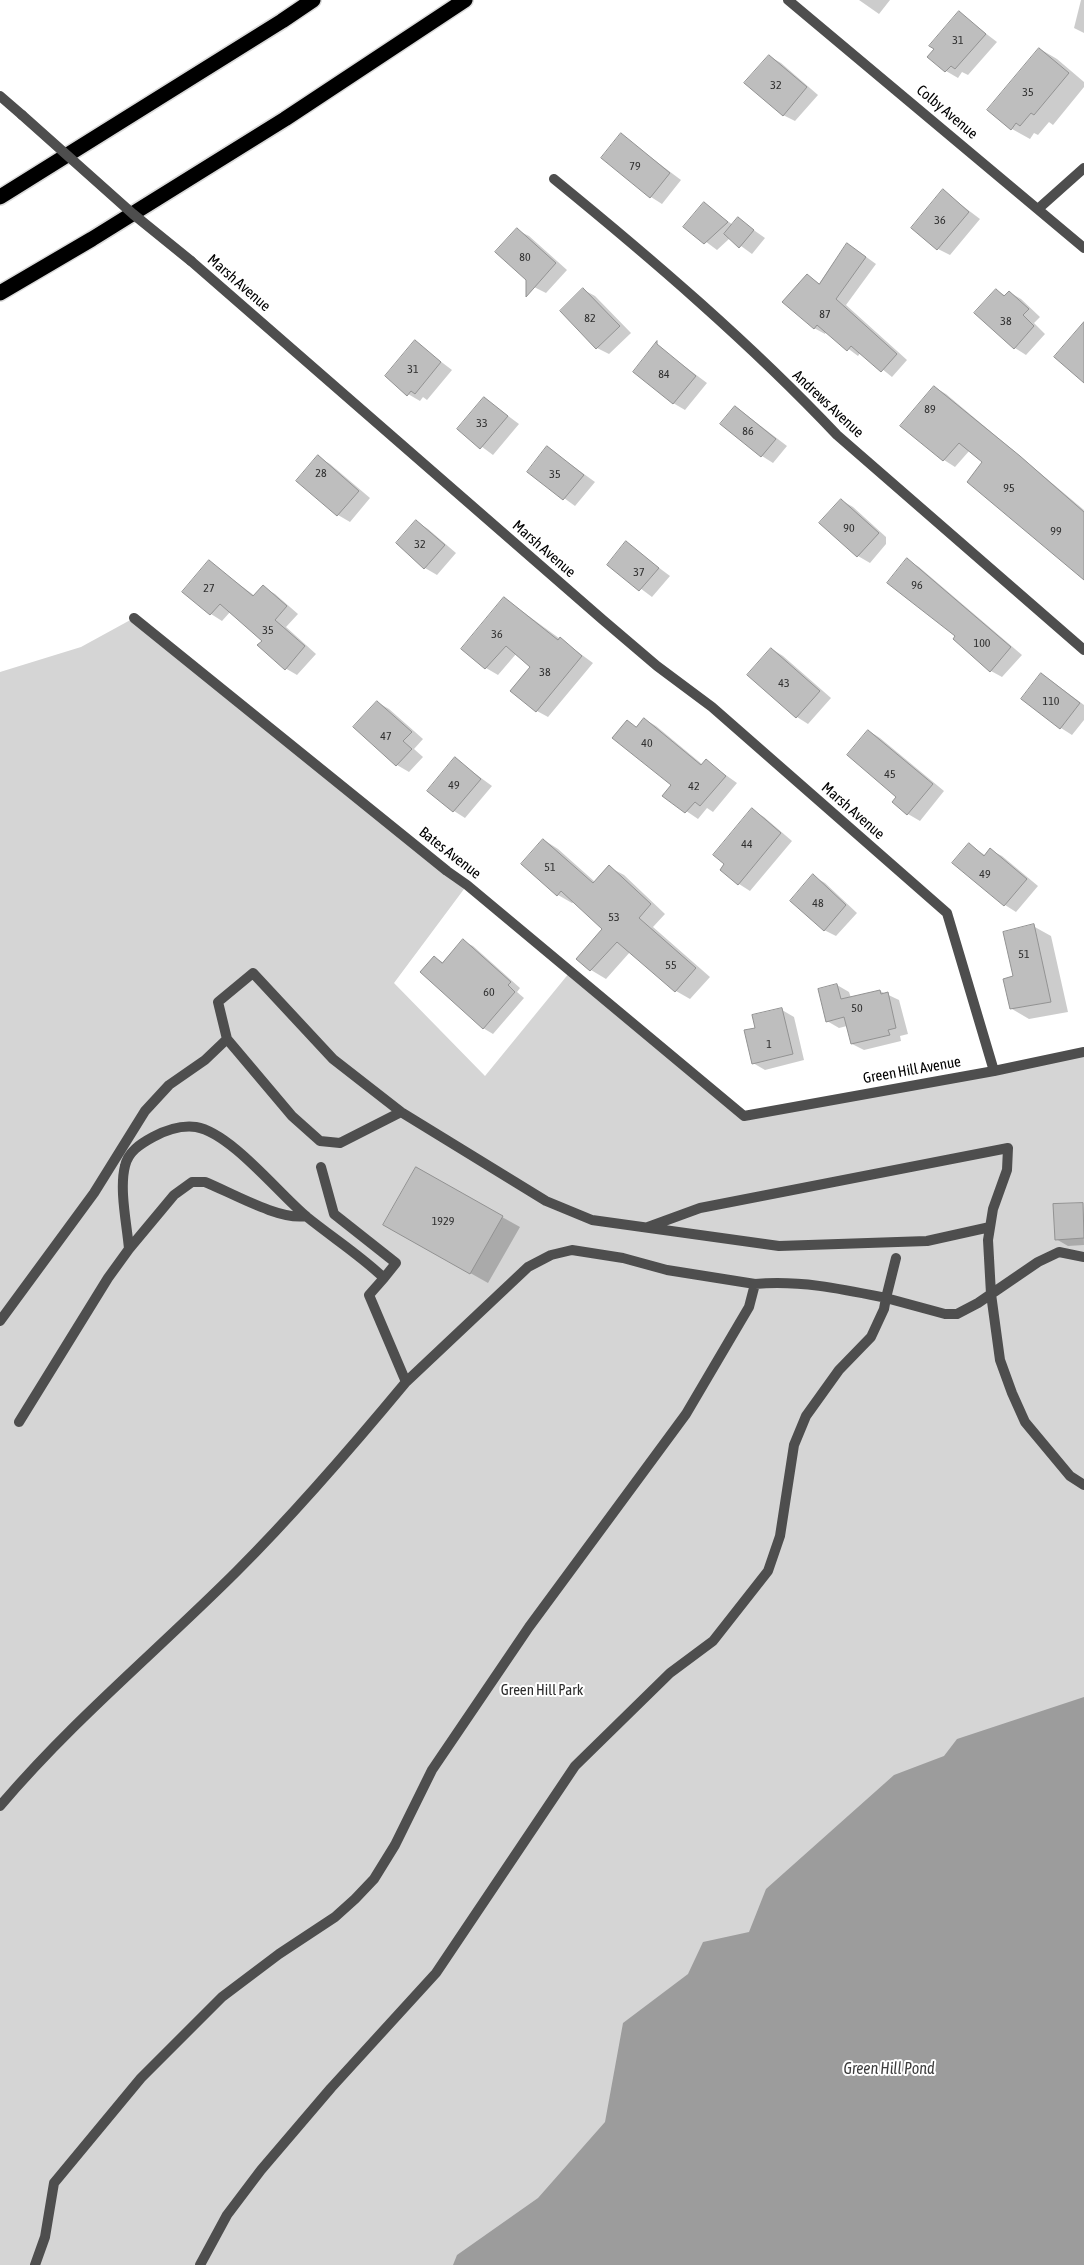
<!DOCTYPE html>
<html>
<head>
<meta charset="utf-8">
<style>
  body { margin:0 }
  canvas { display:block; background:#fff }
</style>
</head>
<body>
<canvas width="1084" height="2265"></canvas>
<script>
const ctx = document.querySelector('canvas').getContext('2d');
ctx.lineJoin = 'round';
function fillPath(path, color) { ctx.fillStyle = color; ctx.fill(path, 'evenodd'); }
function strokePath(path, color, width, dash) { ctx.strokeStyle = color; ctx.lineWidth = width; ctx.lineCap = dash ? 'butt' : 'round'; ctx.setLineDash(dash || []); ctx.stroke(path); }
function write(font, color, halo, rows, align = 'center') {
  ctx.font = font + ' "Asap Condensed",sans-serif'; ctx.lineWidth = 4; ctx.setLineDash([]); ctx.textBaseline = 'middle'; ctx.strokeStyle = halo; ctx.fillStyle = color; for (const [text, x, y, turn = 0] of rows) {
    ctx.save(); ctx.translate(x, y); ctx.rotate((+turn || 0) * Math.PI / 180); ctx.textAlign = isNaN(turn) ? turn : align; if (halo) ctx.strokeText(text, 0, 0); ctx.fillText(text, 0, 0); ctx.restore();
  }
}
fillPath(new Path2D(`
  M 134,618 L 467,885 L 394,983 L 485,1076 L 570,972 L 744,1116 L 1084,1052 L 1084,2265 L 0,2265 L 0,672 L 81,647 Z`), '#d5d5d5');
fillPath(new Path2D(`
  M 1084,1697 L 1084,2265 L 453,2265 L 457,2255 L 538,2198 L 605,2122 L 623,2023 L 688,1974 L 703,1942 L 749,1932 L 766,1889 L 894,1775 L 944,1756 L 957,1739 Z`), '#9c9c9c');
fillPath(new Path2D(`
  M 859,0 L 890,0 L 879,14 Z
  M 1081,0 L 1084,0 L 1084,33 L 1074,28 Z
  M 959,13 L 997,42 L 968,75 L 962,72 L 958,78 L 946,71 Z
  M 1040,49 L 1057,59 L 1084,82 L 1084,87 L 1053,125 L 1049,122 L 1038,135 L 1034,133 L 1030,139 L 1012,129 L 989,110 Z
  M 769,56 L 781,63 L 818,95 L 795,121 L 783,115 Z
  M 621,135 L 681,180 L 662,204 L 651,197 Z
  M 943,191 L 980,219 L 950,255 L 938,249 Z
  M 704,204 L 733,225 L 738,219 L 765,238 L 752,254 L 730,238 L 717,250 L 685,226 Z
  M 517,230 L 529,236 L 567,270 L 546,293 L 534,287 Z
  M 858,251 L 876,264 L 846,305 L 907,360 L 892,377 L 861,352 L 858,356 L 826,332 L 825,334 L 814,328 L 807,275 L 820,284 Z
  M 584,290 L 595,296 L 631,333 L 609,354 L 597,348 Z
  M 996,290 L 1006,296 L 1009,292 L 1021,299 L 1040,317 L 1034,323 L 1045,334 L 1026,355 L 1015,348 Z
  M 415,342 L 452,370 L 427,400 L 423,397 L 420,401 L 408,394 Z
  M 660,348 L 707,383 L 685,410 L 673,403 Z
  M 934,387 L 946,394 L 1084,510 L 1084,577 L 984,462 L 970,450 L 955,467 L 944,460 Z
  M 484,398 L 519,424 L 493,455 L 458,429 Z
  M 736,407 L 787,446 L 773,463 L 762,456 Z
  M 548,448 L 595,482 L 575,506 L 528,472 Z
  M 318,457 L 330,464 L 370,498 L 350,522 L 338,515 L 298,480 Z
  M 841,500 L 853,507 L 886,537 L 886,544 L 870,563 L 858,556 Z
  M 417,522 L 428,529 L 456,553 L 437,575 L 425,568 Z
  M 626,543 L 670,576 L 652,597 L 608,564 Z
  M 907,560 L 919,567 L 1022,655 L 1002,677 L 991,671 L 957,636 Z
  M 209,562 L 255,596 L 263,587 L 275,594 L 298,614 L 286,627 L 316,654 L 297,675 L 285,668 L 263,641 L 230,612 L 222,621 L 211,614 Z
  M 504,598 L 593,663 L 548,717 L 537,711 L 531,667 L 516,654 L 498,675 L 486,668 Z
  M 772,649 L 783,656 L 831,698 L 808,724 L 797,717 Z
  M 1042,674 L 1084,705 L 1084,720 L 1072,735 L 1061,728 Z
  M 377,702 L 389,709 L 423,739 L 414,749 L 423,757 L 409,772 L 397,765 Z
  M 644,719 L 656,726 L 703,765 L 706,761 L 737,783 L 713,812 L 707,808 L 698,819 L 664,796 L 672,785 L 627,722 L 637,728 Z
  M 869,731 L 880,738 L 944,791 L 920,821 L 908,814 L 898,797 Z
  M 455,759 L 492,786 L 465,818 L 454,811 Z
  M 752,810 L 764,817 L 792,841 L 750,891 L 739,884 Z
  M 544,840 L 558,849 L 595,882 L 609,867 L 624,875 L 665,914 L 653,927 L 710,977 L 690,999 L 676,991 L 630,952 L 606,979 L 591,970 L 578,959 L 604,929 L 574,902 L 572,903 L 558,895 Z
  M 969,845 L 985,855 L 990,850 L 1002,856 L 1038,886 L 1016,912 L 1005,905 Z
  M 813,876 L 825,883 L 857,913 L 836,936 L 824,930 Z
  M 1033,926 L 1051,936 L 1068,1012 L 1029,1019 L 1012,1009 L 1015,977 Z
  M 463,941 L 473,946 L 520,988 L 517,992 L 524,998 L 493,1034 L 483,1028 L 434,957 L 444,963 Z
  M 837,985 L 849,992 L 851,998 L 880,991 L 899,1000 L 908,1034 L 900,1036 L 901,1041 L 864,1050 L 852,1044 L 847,1026 L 839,1028 L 827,1021 Z
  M 782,1010 L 794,1017 L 804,1060 L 765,1070 L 753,1063 L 757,1029 Z
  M 416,1169 L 520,1227 L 488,1283 L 385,1225 Z
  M 1083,1204 L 1084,1245 L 1068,1246 L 1056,1239 Z`), '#0003');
const building = new Path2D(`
  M 959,11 L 986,34 L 955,69 L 951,66 L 945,72 L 927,57 L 934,49 L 929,46 Z
  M 1039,48 L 1069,73 L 1034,115 L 1031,113 L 1020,126 L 1016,123 L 1011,130 L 987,110 Z
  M 769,55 L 807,87 L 783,116 L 744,83 Z
  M 621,133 L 670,173 L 650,198 L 601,158 Z
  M 943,189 L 969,212 L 937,250 L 911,228 Z
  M 704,202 L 728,222 L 704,244 L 683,227 Z
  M 738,217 L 754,230 L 739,248 L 724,234 Z
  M 517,228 L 556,263 L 526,297 L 526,280 L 495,252 Z
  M 847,243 L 866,257 L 836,299 L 897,354 L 881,372 L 851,346 L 847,351 L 817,325 L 814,329 L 782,302 L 807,274 L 819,284 Z
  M 583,288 L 620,326 L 596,349 L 560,311 Z
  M 996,289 L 1004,296 L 1009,291 L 1029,309 L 1023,315 L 1034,326 L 1014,349 L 974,313 Z
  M 1084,322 L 1084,383 L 1054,357 Z
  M 415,340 L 441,362 L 415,394 L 411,391 L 407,396 L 385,376 Z
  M 657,341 L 657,344 L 696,376 L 673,404 L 633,372 Z
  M 934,386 L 1020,456 L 1084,512 L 1084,580 L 967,482 L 982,462 L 959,443 L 943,461 L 900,426 Z
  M 484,397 L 508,416 L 480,449 L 457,429 Z
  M 735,406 L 776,439 L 761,457 L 720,424 Z
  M 547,446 L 584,475 L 563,500 L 527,472 Z
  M 318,455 L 359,491 L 337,516 L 296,481 Z
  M 841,499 L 879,533 L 857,557 L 819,523 Z
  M 416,520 L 445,545 L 424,569 L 396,543 Z
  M 626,541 L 659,568 L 639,591 L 607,565 Z
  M 907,558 L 1011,647 L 990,672 L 953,639 L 955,636 L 887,583 Z
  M 209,560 L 253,596 L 263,585 L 287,606 L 275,620 L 305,646 L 285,670 L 257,645 L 262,641 L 220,604 L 210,615 L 182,592 Z
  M 504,597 L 558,640 L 560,637 L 582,656 L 536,712 L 510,691 L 530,667 L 506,646 L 485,669 L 461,649 Z
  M 771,648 L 820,691 L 796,718 L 747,675 Z
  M 1041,673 L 1080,703 L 1060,729 L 1021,699 Z
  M 377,701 L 412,732 L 403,741 L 412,749 L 396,766 L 353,727 Z
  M 644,718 L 701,765 L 706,759 L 726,776 L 700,806 L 695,802 L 685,813 L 662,796 L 671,785 L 612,738 L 627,720 L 636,727 Z
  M 868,730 L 933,784 L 907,815 L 892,802 L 896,797 L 847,755 Z
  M 455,757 L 481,779 L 453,812 L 427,791 Z
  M 752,808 L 781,833 L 738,885 L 720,870 L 724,864 L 713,855 Z
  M 543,839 L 593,883 L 609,865 L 651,904 L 639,918 L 696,968 L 675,992 L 617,942 L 590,971 L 576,959 L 602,929 L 561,891 L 557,896 L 521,864 Z
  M 969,843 L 984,856 L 990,848 L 1027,879 L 1004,906 L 952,863 Z
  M 813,874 L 846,905 L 824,931 L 790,901 Z
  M 1034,924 L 1051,1002 L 1010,1009 L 1003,979 L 1013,976 L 1003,932 Z
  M 463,939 L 511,982 L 508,985 L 515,992 L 483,1029 L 420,972 L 434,956 L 442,963 Z
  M 837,984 L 841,999 L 880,990 L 881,994 L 888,992 L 896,1028 L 888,1030 L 890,1035 L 851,1044 L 844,1017 L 826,1022 L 818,989 Z
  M 782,1008 L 793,1054 L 752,1064 L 744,1030 L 755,1028 L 752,1015 Z
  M 416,1167 L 503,1216 L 470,1274 L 383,1225 Z
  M 1083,1203 L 1084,1238 L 1055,1240 L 1053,1204 Z`);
fillPath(building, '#bebebe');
strokePath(building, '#929292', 1);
const motorway = new Path2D(`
  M 0,197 L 282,21 L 313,0
  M 0,293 L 92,239 L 285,119 L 465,0`);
strokePath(motorway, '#dbdbdb', 18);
strokePath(new Path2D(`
  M 401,1112 L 340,1143 L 320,1141 L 292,1116 L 227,1039 L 218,1002 L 253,973 L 333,1059 L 401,1112 L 546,1201 L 592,1220 L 779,1246 L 927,1241 L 990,1227
  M 648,1227 L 700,1208 L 1008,1148 L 1007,1170 L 993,1209 L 988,1240 L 991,1294 L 1000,1360 L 1012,1393 L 1025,1422 L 1070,1476 L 1084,1485
  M 129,1249 L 174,1195 L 192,1182 L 205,1182 C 230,1192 280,1221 306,1216
  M 755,1284 C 800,1280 842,1289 886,1298 L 896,1258
  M 0,1321 L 94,1193 L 145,1111 L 169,1085 L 205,1060 L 227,1039
  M 19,1422 L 108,1278 L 129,1249 C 127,1225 119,1189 125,1166 C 128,1152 140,1144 153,1137 C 166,1130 181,1125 196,1127 C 231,1133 279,1194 307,1217 C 333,1238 360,1255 384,1278 L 396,1263 L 334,1214 L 321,1167
  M 0,1806 C 72,1721 158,1650 237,1571 C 297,1511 352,1447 406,1382 L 369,1295 L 384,1278
  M 35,2265 L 45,2237 L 54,2183 L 141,2078 L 222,1997 L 279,1954 L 335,1917 L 355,1899 L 374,1879 L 395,1845 L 432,1770 L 529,1627 L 686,1414 L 749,1307 L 755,1284 L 667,1270 L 623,1258 L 572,1250 L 551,1255 L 528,1267 L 406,1382
  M 200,2265 L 227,2215 L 261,2170 L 331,2088 L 436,1973 L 575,1766 L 670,1673 L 713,1641 L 768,1571 L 780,1536 L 794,1445 L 806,1416 L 839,1370 L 871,1337 L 884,1309 L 886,1298 L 945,1314 L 957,1314 L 978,1303 L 1038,1262 L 1059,1252 L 1084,1257`), '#4e4e4e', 10);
strokePath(new Path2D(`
  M 788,0 L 1084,248
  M 0,96 L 22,115
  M 554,179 C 652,259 750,343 837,435 L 1084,650
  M 1038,209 L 1084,168
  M 191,261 L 603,620 L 657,666 L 712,707 L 947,913 L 994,1071
  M 134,618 L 447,871 L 467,885 L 744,1116 L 994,1071 L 1084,1052`), '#4e4e4e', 10);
strokePath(motorway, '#000', 15);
strokePath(new Path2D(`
  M 22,115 L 133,214 L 191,261`), '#4e4e4e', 10);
write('12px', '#303030', null, [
  ["31",958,40],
  ["32",776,85],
  ["35",1028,92],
  ["79",635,166],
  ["36",940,220],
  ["80",525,257],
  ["87",825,314],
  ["82",590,318],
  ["38",1006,321],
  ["31",413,369],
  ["84",664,374],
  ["89",930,409],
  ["33",482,423],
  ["86",748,431],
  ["28",321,473],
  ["35",555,474],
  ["95",1009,488],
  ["90",849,528],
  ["99",1056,531],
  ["32",420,544],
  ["37",639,572],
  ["96",917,585],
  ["27",209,588],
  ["35",268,630],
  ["36",497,634],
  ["100",982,643],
  ["38",545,672],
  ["43",784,683],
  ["110",1051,701],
  ["47",386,736],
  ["40",647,743],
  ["45",890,774],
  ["49",454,785],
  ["42",694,786],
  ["44",747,844],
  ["51",550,867],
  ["49",985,874],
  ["48",818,903],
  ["53",614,917],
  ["51",1024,954],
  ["55",671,965],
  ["60",489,992],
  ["50",857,1008],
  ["1",769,1044],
  ["1929",443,1221]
]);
write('15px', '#000', '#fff', [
  ["Colby Avenue",947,112,40],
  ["Marsh Avenue",239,283,41],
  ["Andrews Avenue",828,404,43],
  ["Marsh Avenue",544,549,41],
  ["Marsh Avenue",853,811,41],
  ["Bates Avenue",450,853,38],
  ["Green Hill Avenue",912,1070,-10]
]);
write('15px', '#2c2c2c', '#fff', [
  ["Green Hill Park",542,1690]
]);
write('italic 16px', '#3d3d3d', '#fff', [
  ["Green Hill Pond",889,2069]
]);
</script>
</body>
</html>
